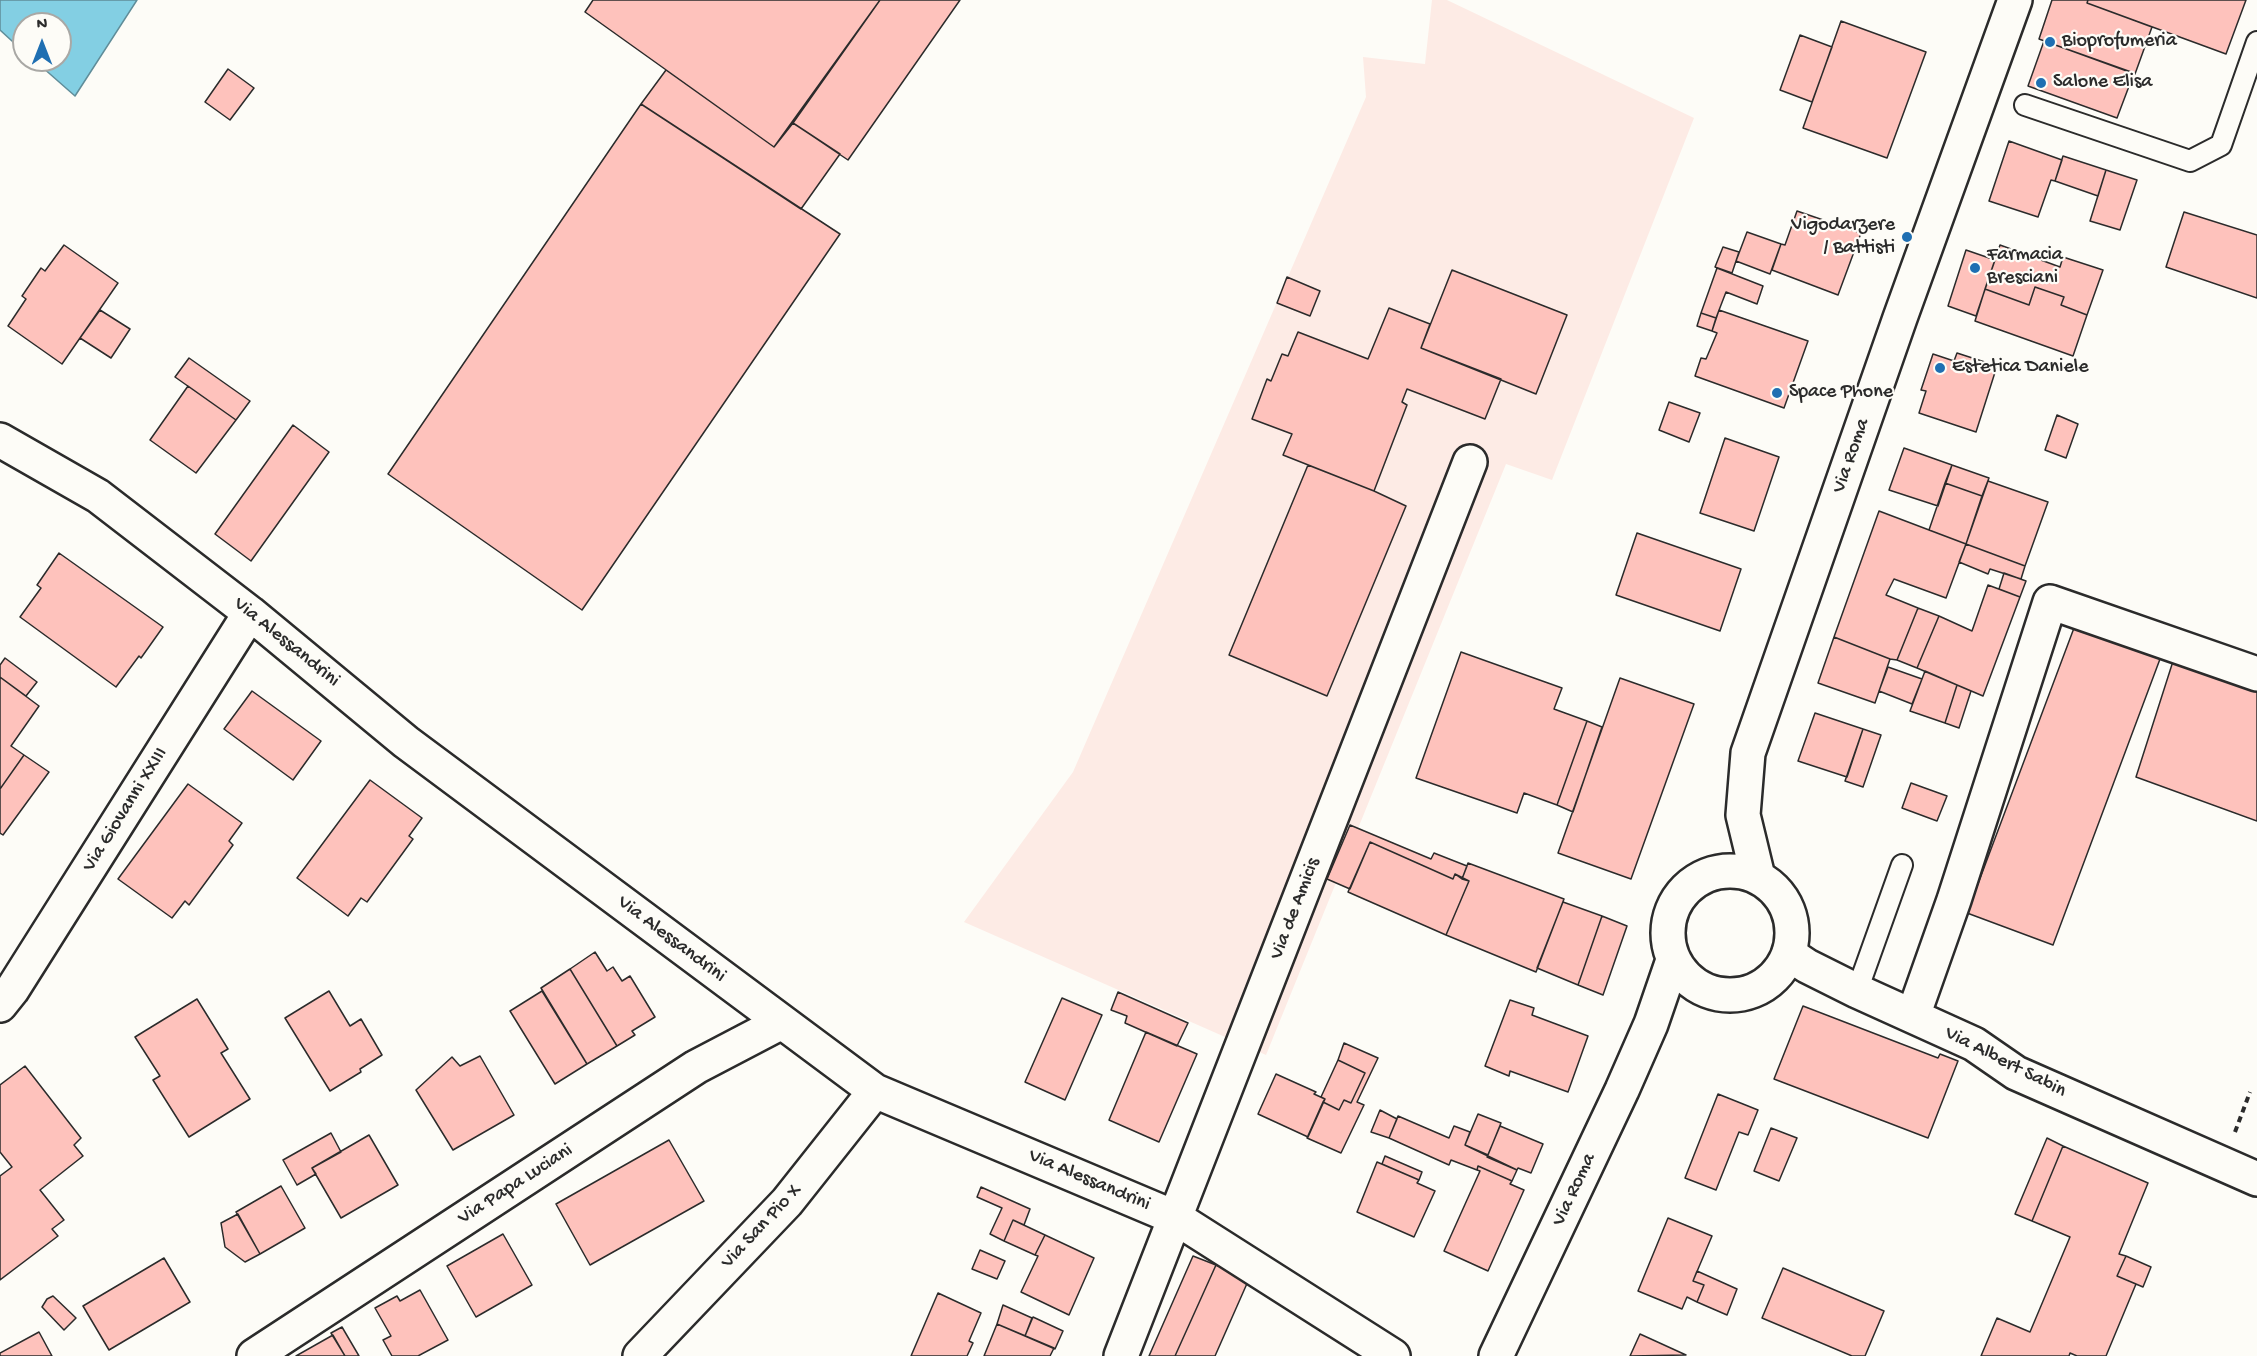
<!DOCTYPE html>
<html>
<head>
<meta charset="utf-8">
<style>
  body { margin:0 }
  #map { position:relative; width:2257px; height:1356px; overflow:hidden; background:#fdfcf7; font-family:"Gochi Hand",sans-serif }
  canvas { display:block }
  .north { position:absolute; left:12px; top:12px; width:60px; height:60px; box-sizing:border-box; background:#fdfcf7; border:2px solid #a9a8a5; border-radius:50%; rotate:0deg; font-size:16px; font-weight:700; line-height:24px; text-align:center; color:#2b2b2b }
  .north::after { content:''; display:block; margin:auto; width:21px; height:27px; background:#1f6fb2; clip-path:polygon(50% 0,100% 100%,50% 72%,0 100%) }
</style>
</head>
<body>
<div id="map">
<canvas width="2257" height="1356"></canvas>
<div class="north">N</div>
</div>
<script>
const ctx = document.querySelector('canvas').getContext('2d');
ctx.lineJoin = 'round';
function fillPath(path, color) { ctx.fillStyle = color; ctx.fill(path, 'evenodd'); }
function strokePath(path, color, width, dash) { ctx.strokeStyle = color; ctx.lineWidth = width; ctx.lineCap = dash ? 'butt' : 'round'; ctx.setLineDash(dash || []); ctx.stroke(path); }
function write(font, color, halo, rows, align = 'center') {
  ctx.font = font + ' "Gochi Hand",sans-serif'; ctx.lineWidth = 4.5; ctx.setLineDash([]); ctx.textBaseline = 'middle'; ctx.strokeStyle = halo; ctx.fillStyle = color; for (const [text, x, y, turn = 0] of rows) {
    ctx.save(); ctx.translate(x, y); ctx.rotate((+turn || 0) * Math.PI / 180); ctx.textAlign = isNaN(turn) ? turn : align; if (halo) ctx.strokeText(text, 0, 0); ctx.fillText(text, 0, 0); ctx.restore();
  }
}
fillPath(new Path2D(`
  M 1432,0 L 1447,0 L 1694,118 L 1552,480 L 1506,464 L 1266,1055 L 964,922 L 1073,772 L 1366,97 L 1363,57 L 1425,64 Z`), '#fdebe5');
const water = new Path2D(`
  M 0,0 L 137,0 L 75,96 L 34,60 L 60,60 L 60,24 L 24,24 L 24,52 L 0,30 Z`);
fillPath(water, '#83cfe3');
strokePath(water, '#608d99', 1.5);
const building = new Path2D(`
  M 593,0 L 880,0 L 774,147 L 585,12 Z
  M 880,0 L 960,0 L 848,160 L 793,123 Z
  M 2052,0 L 2088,0 L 2087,3 L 2152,27 L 2135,74 L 2039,39 Z
  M 2088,0 L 2246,0 L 2226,54 L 2087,3 Z
  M 1841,21 L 1926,52 L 1887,158 L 1803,128 Z
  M 1800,35 L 1832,47 L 1812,102 L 1780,90 Z
  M 2044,41 L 2134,73 L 2117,118 L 2028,86 Z
  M 228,69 L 254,88 L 230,120 L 205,102 Z
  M 666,70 L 774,147 L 793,123 L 840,154 L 801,209 L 641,104 Z
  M 641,104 L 840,234 L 582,610 L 388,474 Z
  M 2009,141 L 2062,160 L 2055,181 L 2051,180 L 2038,217 L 1989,201 Z
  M 2063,156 L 2106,170 L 2098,196 L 2055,181 Z
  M 2106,170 L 2137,180 L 2120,230 L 2090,221 Z
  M 1797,211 L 1861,233 L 1838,295 L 1772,270 L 1781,244 L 1785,245 Z
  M 2184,212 L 2257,235 L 2257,298 L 2166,267 Z
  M 1747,232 L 1781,244 L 1770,274 L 1736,261 Z
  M 64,245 L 118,283 L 62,364 L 8,326 L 26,299 L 22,296 L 41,268 L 45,271 Z
  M 2000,245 L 2060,267 L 2063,257 L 2103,270 L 2087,315 L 2061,305 L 2064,297 L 2035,287 L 2029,305 L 1985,289 Z
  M 1723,247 L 1739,252 L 1732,273 L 1715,267 Z
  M 1966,250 L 1995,260 L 1976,316 L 1948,306 Z
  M 1717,268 L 1763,286 L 1757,304 L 1726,292 L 1716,318 L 1701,313 Z
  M 1452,270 L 1567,315 L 1536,394 L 1421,348 Z
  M 1287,277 L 1320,291 L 1310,316 L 1277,303 Z
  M 2035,287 L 2064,297 L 2061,305 L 2087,315 L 2073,356 L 1975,321 L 1985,289 L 2029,305 Z
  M 1389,308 L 1430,324 L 1421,348 L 1501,379 L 1485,419 L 1407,389 L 1402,402 L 1407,405 L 1374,491 L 1283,455 L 1292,434 L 1252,419 L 1267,379 L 1271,381 L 1282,354 L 1288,356 L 1298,332 L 1368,359 Z
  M 100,310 L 130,329 L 111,358 L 80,338 Z
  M 1719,310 L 1808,341 L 1784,408 L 1695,376 L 1701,358 L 1706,359 L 1717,333 L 1712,331 Z
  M 1701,313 L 1716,318 L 1712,331 L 1697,326 Z
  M 1957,353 L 1997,366 L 1976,432 L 1919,413 L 1926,391 L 1921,390 L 1933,354 L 1954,361 Z
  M 189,358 L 250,401 L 236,420 L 175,377 Z
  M 188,386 L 236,420 L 196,473 L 150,440 Z
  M 1669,402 L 1700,413 L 1689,442 L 1659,430 Z
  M 2057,415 L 2078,424 L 2066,458 L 2045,450 Z
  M 293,425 L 329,452 L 251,561 L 215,534 Z
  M 1725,438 L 1779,457 L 1754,531 L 1700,513 Z
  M 1904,448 L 1952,465 L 1938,506 L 1889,490 Z
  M 1308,465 L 1374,491 L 1406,506 L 1327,696 L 1229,655 Z
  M 1952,465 L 1989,478 L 1982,496 L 1945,483 Z
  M 1988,481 L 2048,502 L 2025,566 L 1966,544 Z
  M 1945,483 L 1982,496 L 1966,544 L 1929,530 Z
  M 1879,511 L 1966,544 L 1946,598 L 1894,579 L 1886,595 L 1918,608 L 1897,660 L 1890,659 L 1834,637 Z
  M 1637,533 L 1741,569 L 1720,631 L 1616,595 Z
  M 1966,544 L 2025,566 L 2021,579 L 1990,569 L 1988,574 L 1959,562 Z
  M 59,553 L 163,627 L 141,658 L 139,656 L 116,687 L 20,617 L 41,588 L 37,585 Z
  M 2004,573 L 2026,581 L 2020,597 L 1999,589 Z
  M 1988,585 L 2020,597 L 1983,696 L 1917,668 L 1939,616 L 1972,631 Z
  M 1918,608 L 1939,616 L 1917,668 L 1897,660 Z
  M 2077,620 L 2163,651 L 2053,945 L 1967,913 Z
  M 1834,637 L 1890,659 L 1875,703 L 1818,683 Z
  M 1461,652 L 1562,688 L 1554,709 L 1587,721 L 1557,805 L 1524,793 L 1517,813 L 1416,778 Z
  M 2175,655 L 2257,686 L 2257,821 L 2136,777 Z
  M 5,658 L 37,682 L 26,696 L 0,677 L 0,665 Z
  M 1888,667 L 1922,679 L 1912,704 L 1879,691 Z
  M 1925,671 L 1957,685 L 1945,723 L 1910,711 Z
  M 0,677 L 39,706 L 11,746 L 24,755 L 0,789 Z
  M 1620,678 L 1694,704 L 1631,879 L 1558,853 Z
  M 1957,685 L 1971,691 L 1959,728 L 1945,723 Z
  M 252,691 L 321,741 L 293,780 L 224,729 Z
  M 1815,713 L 1863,729 L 1847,777 L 1798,761 Z
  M 1587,721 L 1602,727 L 1573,812 L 1557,805 Z
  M 1863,729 L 1881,735 L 1863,787 L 1845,781 Z
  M 24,755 L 49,772 L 3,835 L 0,833 L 0,789 Z
  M 370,780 L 422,818 L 409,836 L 413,839 L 367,902 L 361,898 L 348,916 L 297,878 Z
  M 1911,783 L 1947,796 L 1937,821 L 1902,808 Z
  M 188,784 L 242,823 L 229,841 L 233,845 L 189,905 L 185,901 L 172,918 L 118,879 Z
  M 1350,825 L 1431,859 L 1434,853 L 1467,866 L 1462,879 L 1455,874 L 1453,879 L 1370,842 L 1350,889 L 1327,879 Z
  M 1370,842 L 1453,879 L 1455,874 L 1469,881 L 1446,935 L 1348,892 Z
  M 1468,863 L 1564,899 L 1536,972 L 1446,935 L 1469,881 L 1462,879 Z
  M 1563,902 L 1602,916 L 1578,985 L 1537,968 Z
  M 1602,916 L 1627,926 L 1603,995 L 1578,985 Z
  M 595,952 L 607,971 L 613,967 L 622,981 L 630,976 L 655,1017 L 632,1031 L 635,1035 L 617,1046 L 570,969 Z
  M 570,969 L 617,1046 L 587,1064 L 541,988 Z
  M 329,991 L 350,1026 L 361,1019 L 382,1055 L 360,1069 L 361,1072 L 330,1091 L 285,1018 Z
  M 542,991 L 587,1064 L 555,1084 L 510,1011 Z
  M 1118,992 L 1188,1023 L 1177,1046 L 1125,1023 L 1127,1016 L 1111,1010 Z
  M 1062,998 L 1102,1015 L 1065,1100 L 1025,1082 Z
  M 197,999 L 228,1049 L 221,1053 L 250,1099 L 189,1137 L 153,1080 L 160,1076 L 135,1037 Z
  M 1510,1000 L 1534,1008 L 1532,1015 L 1588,1036 L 1568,1092 L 1510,1071 L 1509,1076 L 1485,1066 Z
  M 1803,1006 L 1938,1058 L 1940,1054 L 1958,1061 L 1928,1138 L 1774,1079 Z
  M 1146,1032 L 1197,1054 L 1159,1142 L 1109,1120 Z
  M 1344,1043 L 1378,1058 L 1357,1102 L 1364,1105 L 1341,1153 L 1307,1138 L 1323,1102 L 1339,1110 L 1344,1100 L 1351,1103 L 1365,1073 L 1338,1060 Z
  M 480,1056 L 514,1115 L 453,1150 L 416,1090 L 452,1057 L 460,1066 Z
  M 1338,1060 L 1365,1073 L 1351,1103 L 1344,1100 L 1339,1110 L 1323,1102 L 1325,1099 L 1321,1097 Z
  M 25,1066 L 81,1138 L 74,1145 L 83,1156 L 40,1190 L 64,1220 L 52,1229 L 58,1236 L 0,1280 L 0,1176 L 12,1167 L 0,1152 L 0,1085 Z
  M 1276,1074 L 1316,1092 L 1314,1094 L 1325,1099 L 1308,1137 L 1258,1114 Z
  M 1718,1094 L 1758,1110 L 1748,1135 L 1739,1132 L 1716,1190 L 1685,1178 Z
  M 1380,1110 L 1397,1119 L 1389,1138 L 1371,1132 Z
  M 1478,1114 L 1501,1123 L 1488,1155 L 1465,1145 Z
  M 1398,1116 L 1449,1138 L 1454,1126 L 1470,1132 L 1465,1145 L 1517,1170 L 1512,1181 L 1478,1166 L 1477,1170 L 1451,1160 L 1449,1165 L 1389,1138 Z
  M 1500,1126 L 1543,1144 L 1531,1173 L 1518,1168 L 1517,1170 L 1487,1157 Z
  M 1771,1128 L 1797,1138 L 1779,1181 L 1754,1171 Z
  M 331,1133 L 341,1152 L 312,1168 L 316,1174 L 297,1185 L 283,1160 Z
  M 369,1135 L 398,1185 L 341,1218 L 312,1168 Z
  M 2047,1138 L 2063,1146 L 2032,1221 L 2015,1214 Z
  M 669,1140 L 704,1201 L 590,1265 L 556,1204 Z
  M 2063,1146 L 2148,1183 L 2119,1254 L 2126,1256 L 2117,1276 L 2136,1284 L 2106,1356 L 2077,1356 L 2070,1353 L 2069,1356 L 1981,1356 L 1997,1318 L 2030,1332 L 2070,1237 L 2032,1221 Z
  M 1385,1156 L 1422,1172 L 1419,1180 L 1382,1164 Z
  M 1377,1162 L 1419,1180 L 1417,1183 L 1435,1191 L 1414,1237 L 1357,1212 Z
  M 1478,1166 L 1512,1181 L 1510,1184 L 1524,1190 L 1488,1271 L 1444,1251 L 1480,1171 L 1477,1170 Z
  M 281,1186 L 305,1228 L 260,1254 L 236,1212 Z
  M 981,1187 L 1030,1209 L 1024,1225 L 1013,1220 L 1004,1241 L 990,1234 L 1002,1208 L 977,1197 Z
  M 238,1214 L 260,1254 L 245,1262 L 225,1247 L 221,1223 Z
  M 1668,1218 L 1712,1236 L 1693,1281 L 1704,1285 L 1697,1302 L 1687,1297 L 1682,1309 L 1638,1291 Z
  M 1013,1220 L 1045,1235 L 1035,1255 L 1004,1241 Z
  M 503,1234 L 532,1285 L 476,1317 L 447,1266 Z
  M 1045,1235 L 1094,1258 L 1069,1315 L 1021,1292 L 1038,1256 L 1035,1255 Z
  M 980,1250 L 1005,1261 L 997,1279 L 972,1269 Z
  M 1193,1256 L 1216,1265 L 1175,1356 L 1149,1356 Z
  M 2126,1256 L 2151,1267 L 2143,1287 L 2117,1276 Z
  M 164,1258 L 190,1302 L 109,1350 L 83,1306 Z
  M 1216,1265 L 1249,1279 L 1215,1356 L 1175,1356 Z
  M 1783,1268 L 1884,1311 L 1865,1356 L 1852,1356 L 1762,1318 Z
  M 1697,1271 L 1737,1289 L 1727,1315 L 1697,1302 L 1704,1285 L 1693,1281 Z
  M 420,1290 L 448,1340 L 418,1356 L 392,1356 L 383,1340 L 391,1336 L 375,1308 L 397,1296 L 400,1301 Z
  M 938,1293 L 981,1313 L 969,1341 L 973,1343 L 967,1356 L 911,1356 Z
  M 53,1296 L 76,1318 L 64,1330 L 42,1307 L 47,1299 Z
  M 1003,1305 L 1032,1318 L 1025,1336 L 997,1324 Z
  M 1033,1317 L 1063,1331 L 1055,1349 L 1025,1336 Z
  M 997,1324 L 1054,1348 L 1050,1356 L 984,1356 Z
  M 342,1327 L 359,1356 L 345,1356 L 331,1333 Z
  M 39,1332 L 52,1356 L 0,1356 L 0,1353 Z
  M 1640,1334 L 1686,1355 L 1630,1356 Z
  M 333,1335 L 345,1356 L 296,1356 Z`);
fillPath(building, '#fec2bc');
strokePath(building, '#2b2b2b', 1.5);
const lane = new Path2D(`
  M 2025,105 L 2190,161 L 2221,145 L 2257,42
  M 1857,991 L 1902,865`);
const street = new Path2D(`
  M 0,440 L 98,496 L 250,613 L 406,742 L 875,1091 L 1176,1218 L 1393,1356
  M 1789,954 L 1807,966 L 1857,991 L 1974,1044 L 2016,1073 L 2257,1179
  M 0,1005 L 12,990 L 250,613
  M 1913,1016 L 1954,900 L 2050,602 L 2257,674
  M 254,1356 L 696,1067 L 782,1022
  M 640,1356 L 787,1202 L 875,1091
  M 1121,1356 L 1470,462`);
const secondary = new Path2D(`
  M1668 933a62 62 0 1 1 124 0a62 62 0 1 1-124 0Z
  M 1758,877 L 1743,815 L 1748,753 L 1900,318 L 2015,0
  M 1496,1356 L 1622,1090 L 1651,1024 L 1673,960`);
strokePath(lane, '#2b2b2b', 24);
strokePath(street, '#2b2b2b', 38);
strokePath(secondary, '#2b2b2b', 38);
strokePath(new Path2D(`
  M 2235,1132 L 2250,1092`), '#2b2b2b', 4, [6, 4.5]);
strokePath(lane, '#fdfcf7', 20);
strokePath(street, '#fdfcf7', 33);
strokePath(secondary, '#fdfcf7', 33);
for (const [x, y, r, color] of [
  [2050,42,6,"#1f6fb2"],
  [2041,83,6,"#1f6fb2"],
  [1907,237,6,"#1f6fb2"],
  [1975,268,6,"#1f6fb2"],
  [1940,368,6,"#1f6fb2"],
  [1777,393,6,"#1f6fb2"]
]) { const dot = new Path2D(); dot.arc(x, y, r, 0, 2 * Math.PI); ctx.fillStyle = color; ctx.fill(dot); strokePath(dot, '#fdfcf7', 2); }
write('20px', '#2b2b2b', '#fdfcf7', [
  ["Bioprofumeria",2062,42],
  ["Salone Elisa",2053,83],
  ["Vigodarzere",1895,226,"right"],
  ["/ Battisti",1895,249,"right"],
  ["Farmacia",1987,256],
  ["Bresciani",1987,279],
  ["Estetica Daniele",1952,368],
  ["Space Phone",1789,393]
], 'left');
write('20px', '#2b2b2b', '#fdfcf7', [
  ["Via Roma",1852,456,-71],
  ["Via Alessandrini",286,643,39],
  ["Via Giovanni XXIII",126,810,-58],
  ["Via de Amicis",1296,909,-69],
  ["Via Alessandrini",671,940,37],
  ["Via Albert Sabin",2005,1063,27],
  ["Via Alessandrini",1089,1181,23],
  ["Via Papa Luciani",516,1185,-33],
  ["Via Roma",1575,1190,-65],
  ["Via San Pio X",762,1227,-47]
]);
</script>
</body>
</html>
